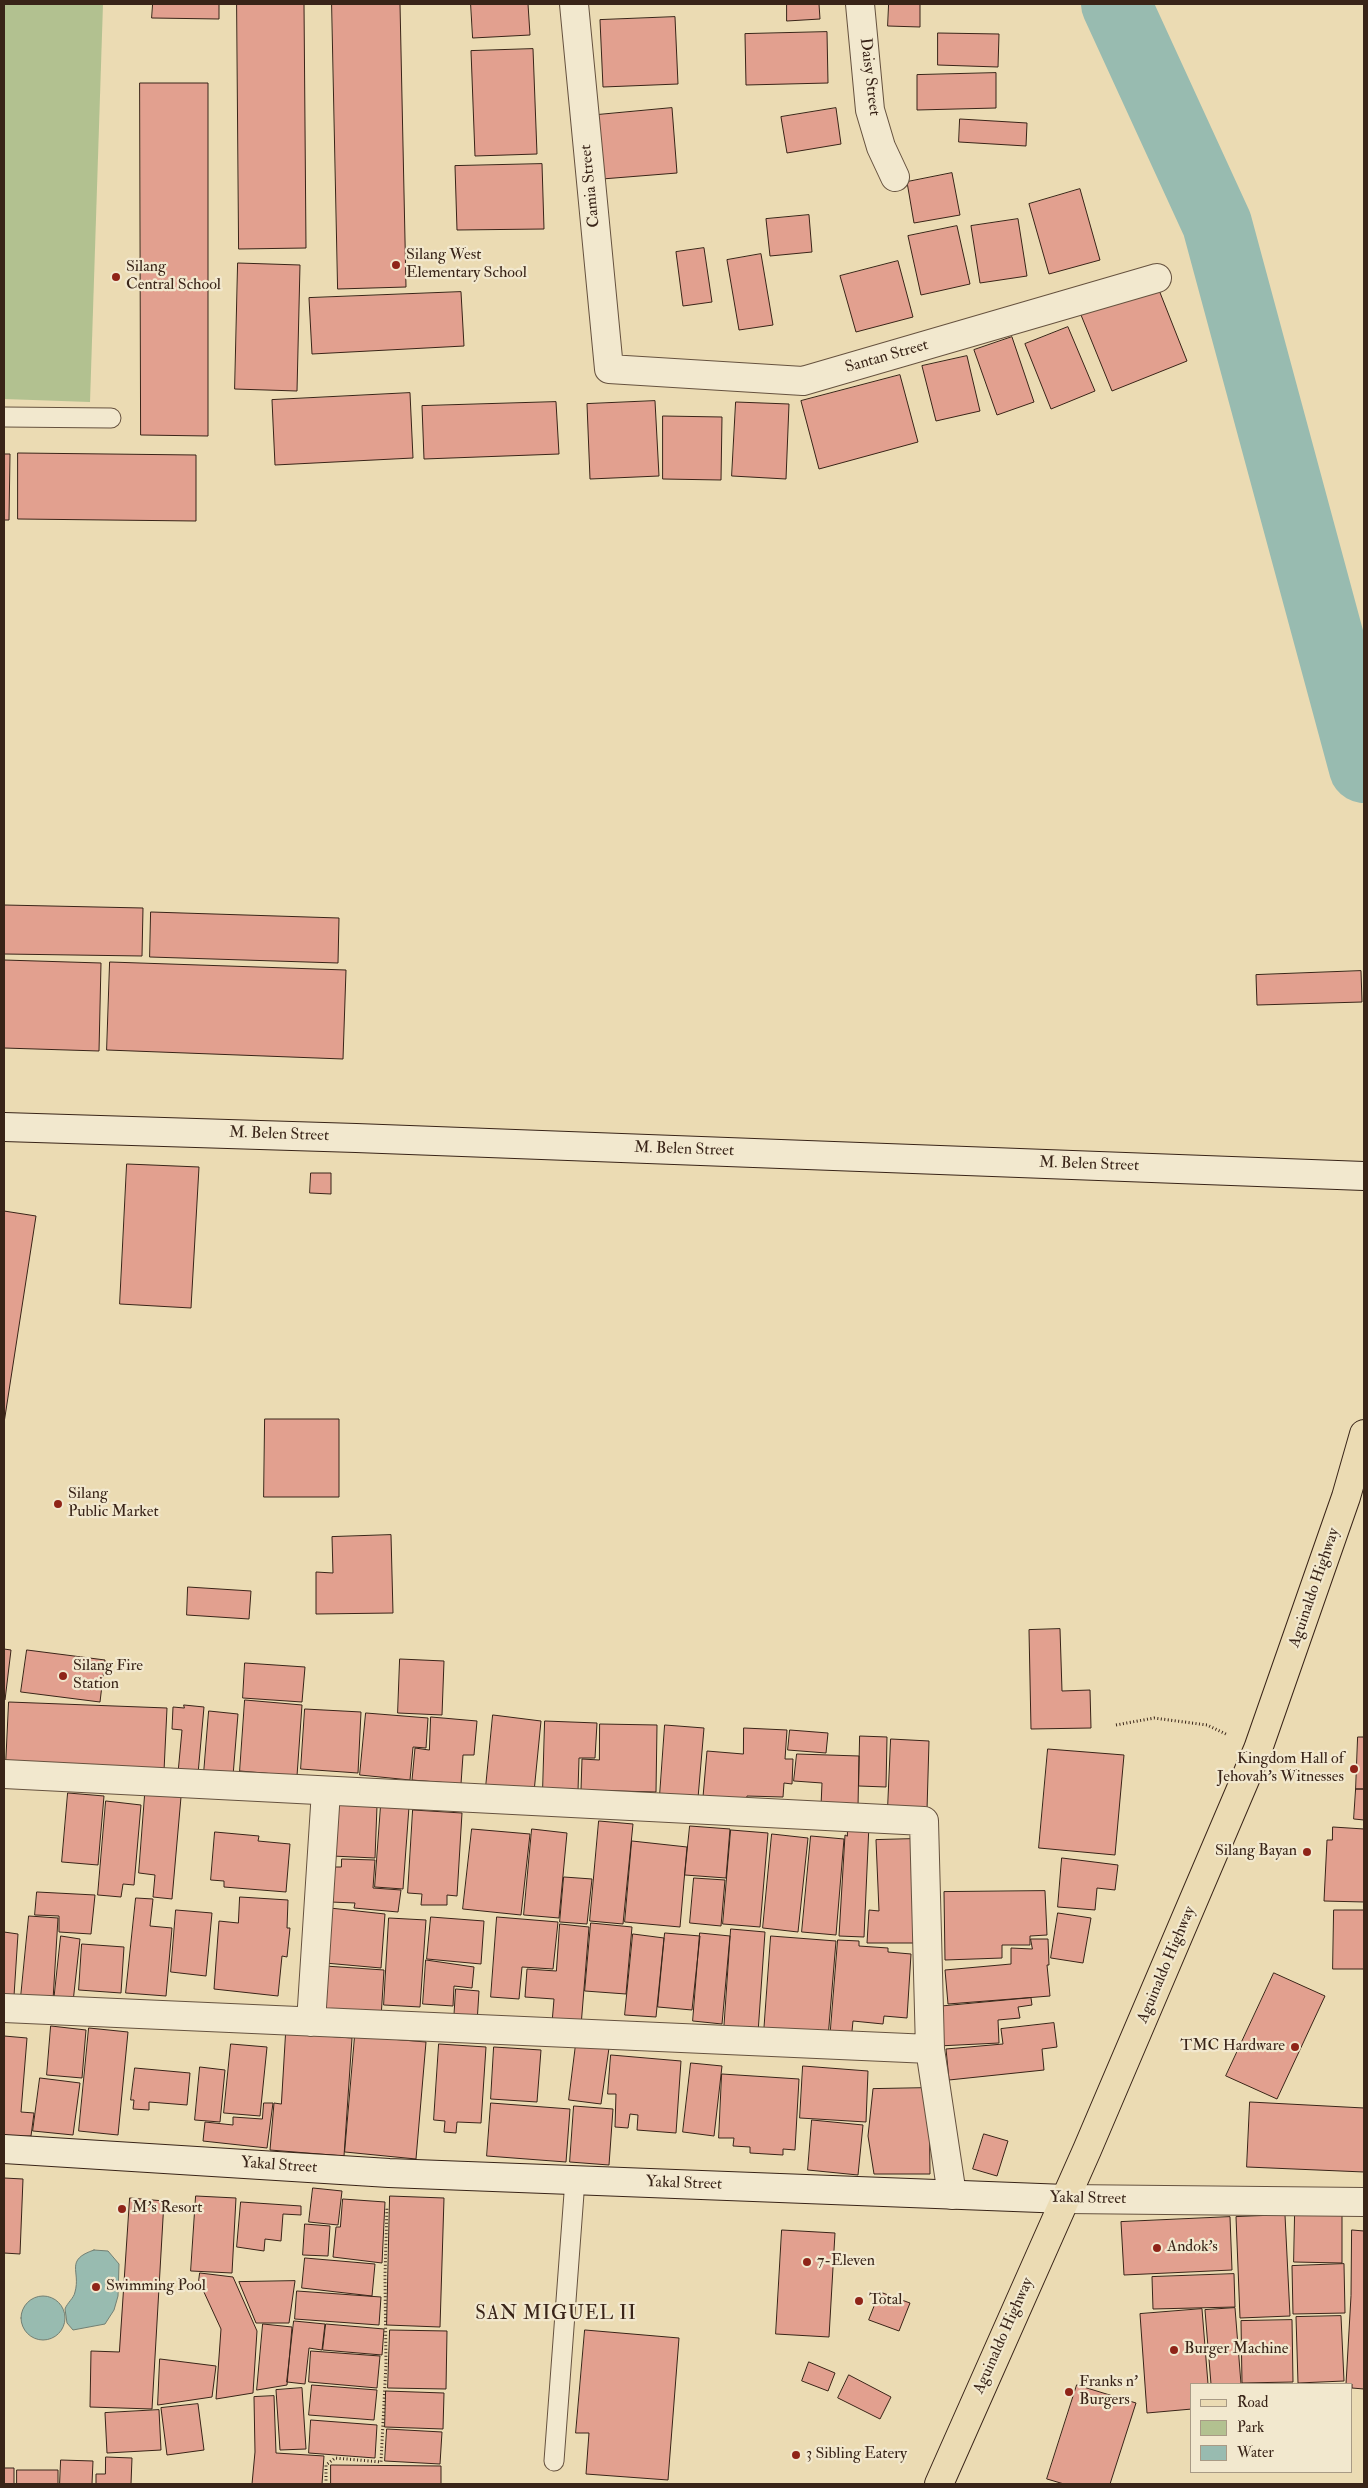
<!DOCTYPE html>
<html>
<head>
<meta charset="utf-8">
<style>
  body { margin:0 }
  #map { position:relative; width:1368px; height:2488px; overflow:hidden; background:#ebdbb3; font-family:"IM FELL Double Pica",serif }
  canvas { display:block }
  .frame { position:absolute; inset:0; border:5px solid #392418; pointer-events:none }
  .legend { position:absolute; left:1190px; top:2383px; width:162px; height:90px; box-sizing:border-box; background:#f2e8ce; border:1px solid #a89a85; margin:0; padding:6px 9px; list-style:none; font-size:15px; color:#392418 }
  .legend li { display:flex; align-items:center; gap:10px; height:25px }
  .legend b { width:25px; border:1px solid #a89a85 }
</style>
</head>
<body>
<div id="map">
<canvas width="1368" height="2488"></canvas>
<div class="frame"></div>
<ul class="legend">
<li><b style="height:6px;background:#ebdbb3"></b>Road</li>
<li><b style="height:14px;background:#b2c190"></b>Park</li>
<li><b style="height:14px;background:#98bbb0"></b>Water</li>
</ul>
</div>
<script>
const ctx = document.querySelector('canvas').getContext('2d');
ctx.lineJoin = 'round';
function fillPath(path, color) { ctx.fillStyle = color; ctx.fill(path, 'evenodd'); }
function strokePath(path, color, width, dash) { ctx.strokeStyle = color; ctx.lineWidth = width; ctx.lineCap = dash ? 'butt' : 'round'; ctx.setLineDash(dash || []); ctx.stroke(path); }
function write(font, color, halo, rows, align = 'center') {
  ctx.font = font + ' "IM FELL Double Pica",serif'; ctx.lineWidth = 4.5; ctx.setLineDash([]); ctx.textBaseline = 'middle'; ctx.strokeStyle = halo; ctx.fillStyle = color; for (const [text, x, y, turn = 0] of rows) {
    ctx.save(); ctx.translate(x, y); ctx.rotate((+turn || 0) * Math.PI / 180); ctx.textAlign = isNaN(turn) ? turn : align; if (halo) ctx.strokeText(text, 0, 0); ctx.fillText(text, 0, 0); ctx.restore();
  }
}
fillPath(new Path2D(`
  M 4,4 L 103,4 L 90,402 L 4,399 Z`), '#b2c190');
const water = new Path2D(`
  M 94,2250 L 108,2251 L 119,2264 L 118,2296 L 114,2310 L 105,2324 L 73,2330 L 67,2323 L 65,2309 C 67,2303 74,2298 75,2292 C 81,2271 64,2260 94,2250 Z
  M21 2318a22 22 0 1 1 44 0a22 22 0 1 1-44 0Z`);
fillPath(water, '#98bbb0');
strokePath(water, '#727f73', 1);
strokePath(new Path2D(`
  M 1116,4 L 1217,224 L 1364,768`), '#98bbb0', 70);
const building = new Path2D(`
  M 153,4 L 219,4 L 219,19 L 152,18 Z
  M 237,4 L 304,4 L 306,248 L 239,249 Z
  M 332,4 L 400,4 L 406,287 L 338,289 Z
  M 471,4 L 528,4 L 530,35 L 473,38 Z
  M 787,4 L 819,4 L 820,19 L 787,21 Z
  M 889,4 L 920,4 L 920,27 L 888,26 Z
  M 675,17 L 678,84 L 603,87 L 600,20 Z
  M 827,32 L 828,83 L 746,85 L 745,34 Z
  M 938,33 L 999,34 L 998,67 L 938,65 Z
  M 533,49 L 537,154 L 475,156 L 471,51 Z
  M 996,73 L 996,108 L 917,110 L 917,75 Z
  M 140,83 L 208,83 L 208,436 L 141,435 Z
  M 672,108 L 677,173 L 602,179 L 597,115 Z
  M 836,108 L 841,144 L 787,153 L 781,117 Z
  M 960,119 L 1027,123 L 1026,146 L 959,142 Z
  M 542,164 L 544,229 L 457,230 L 455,166 Z
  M 952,173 L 960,215 L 914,223 L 907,182 Z
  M 1080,189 L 1100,260 L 1049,274 L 1029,204 Z
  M 809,215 L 812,252 L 770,256 L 766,219 Z
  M 1018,219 L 1027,276 L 980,283 L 971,226 Z
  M 957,226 L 970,284 L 921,295 L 908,236 Z
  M 704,248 L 712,302 L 683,306 L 676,252 Z
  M 761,254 L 773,325 L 739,330 L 727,260 Z
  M 898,261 L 913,317 L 856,332 L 840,276 Z
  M 238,263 L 300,265 L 297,391 L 235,389 Z
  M 1157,285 L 1187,361 L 1112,391 L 1081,315 Z
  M 461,292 L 464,346 L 312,354 L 309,298 Z
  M 1068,327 L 1095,391 L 1051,409 L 1025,344 Z
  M 1012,337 L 1034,402 L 997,415 L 974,350 Z
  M 967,356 L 980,411 L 936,421 L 922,366 Z
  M 900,375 L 918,442 L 819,469 L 801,401 Z
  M 410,393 L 413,458 L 275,465 L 272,400 Z
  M 655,401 L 659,476 L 590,479 L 587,404 Z
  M 556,402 L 559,454 L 424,459 L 422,406 Z
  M 736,402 L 789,404 L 786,479 L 732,476 Z
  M 663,416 L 722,417 L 721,480 L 663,479 Z
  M 18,453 L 196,455 L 196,521 L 18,519 Z
  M 4,454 L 10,454 L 9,520 L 4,520 Z
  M 4,905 L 143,908 L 142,956 L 4,954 Z
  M 151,912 L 339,918 L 338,963 L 150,957 Z
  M 4,960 L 101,963 L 99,1051 L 4,1048 Z
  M 110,962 L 346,970 L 343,1059 L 107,1050 Z
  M 1361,971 L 1362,1002 L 1257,1005 L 1256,975 Z
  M 127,1164 L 199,1167 L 191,1308 L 120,1304 Z
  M 311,1173 L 331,1173 L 331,1194 L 310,1193 Z
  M 4,1211 L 36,1216 L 4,1423 Z
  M 265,1419 L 339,1419 L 339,1497 L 264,1497 Z
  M 391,1535 L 393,1613 L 316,1614 L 316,1572 L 333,1573 L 332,1537 Z
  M 188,1587 L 251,1591 L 249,1619 L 187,1615 Z
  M 1060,1629 L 1062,1691 L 1090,1690 L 1091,1728 L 1031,1729 L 1029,1630 Z
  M 4,1649 L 11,1650 L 5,1700 L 4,1700 Z
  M 27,1650 L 105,1660 L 100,1702 L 21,1692 Z
  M 400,1659 L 444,1661 L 442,1715 L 398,1713 Z
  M 245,1663 L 305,1667 L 302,1702 L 243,1698 Z
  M 245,1700 L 302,1705 L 297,1776 L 240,1771 Z
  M 9,1702 L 167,1708 L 164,1771 L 6,1765 Z
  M 184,1705 L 204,1707 L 198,1774 L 178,1773 L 182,1730 L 172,1729 L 173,1707 L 184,1708 Z
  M 305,1709 L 361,1712 L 358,1773 L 301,1769 Z
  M 209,1711 L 238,1714 L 233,1776 L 204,1773 Z
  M 366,1713 L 428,1718 L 426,1748 L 413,1747 L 410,1780 L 360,1775 Z
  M 493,1715 L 541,1721 L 534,1792 L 486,1787 Z
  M 431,1717 L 477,1721 L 474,1755 L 463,1755 L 461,1784 L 412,1780 L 415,1748 L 429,1750 Z
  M 545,1721 L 597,1723 L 595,1758 L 579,1758 L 578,1791 L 543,1790 Z
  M 600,1724 L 657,1725 L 656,1792 L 581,1790 L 582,1759 L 599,1760 Z
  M 665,1725 L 704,1728 L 698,1798 L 660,1795 Z
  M 744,1728 L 787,1730 L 785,1759 L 793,1759 L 792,1784 L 784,1783 L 783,1797 L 747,1796 L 746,1801 L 703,1797 L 707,1751 L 743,1754 Z
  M 790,1730 L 828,1733 L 826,1753 L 788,1750 Z
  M 860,1736 L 887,1737 L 886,1787 L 859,1786 Z
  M 1358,1737 L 1364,1737 L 1364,1789 L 1356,1789 Z
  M 891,1739 L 929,1741 L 927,1810 L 888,1808 Z
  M 1048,1749 L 1124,1755 L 1115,1855 L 1039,1848 Z
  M 797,1754 L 859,1756 L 858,1807 L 821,1806 L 822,1783 L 794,1781 Z
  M 1356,1789 L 1364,1789 L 1364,1820 L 1354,1819 Z
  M 68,1793 L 104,1796 L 98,1865 L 62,1862 Z
  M 145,1795 L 181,1797 L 172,1899 L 153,1897 L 155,1875 L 139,1873 Z
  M 106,1801 L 141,1805 L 134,1885 L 123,1884 L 121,1897 L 98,1895 Z
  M 334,1803 L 377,1806 L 375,1858 L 332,1856 Z
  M 381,1805 L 409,1807 L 403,1889 L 375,1887 Z
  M 413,1810 L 462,1813 L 457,1896 L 447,1895 L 447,1905 L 421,1905 L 422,1894 L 408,1893 Z
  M 599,1821 L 633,1824 L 623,1924 L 590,1921 Z
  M 848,1822 L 869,1824 L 864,1937 L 839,1936 L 845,1835 L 847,1836 Z
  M 690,1826 L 730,1829 L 726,1878 L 685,1875 Z
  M 1333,1827 L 1364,1829 L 1364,1902 L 1324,1901 L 1327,1840 L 1332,1840 Z
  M 472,1829 L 530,1834 L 521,1915 L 463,1909 Z
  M 532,1829 L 567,1833 L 559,1918 L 524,1915 Z
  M 731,1830 L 768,1833 L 760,1927 L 723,1924 Z
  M 215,1832 L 259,1836 L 258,1841 L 290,1844 L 286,1892 L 224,1887 L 224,1881 L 211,1880 Z
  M 772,1834 L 808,1838 L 798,1932 L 763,1928 Z
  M 811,1836 L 844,1839 L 836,1935 L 802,1932 Z
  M 914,1839 L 917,1943 L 867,1943 L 869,1910 L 879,1911 L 876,1840 Z
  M 632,1841 L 687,1847 L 680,1927 L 625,1922 Z
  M 1062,1858 L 1118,1865 L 1115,1890 L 1097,1888 L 1095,1910 L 1058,1907 Z
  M 342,1859 L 375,1860 L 373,1888 L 401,1890 L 398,1912 L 354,1908 L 355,1903 L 331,1902 L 333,1867 L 341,1867 Z
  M 564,1877 L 592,1879 L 587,1924 L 560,1922 Z
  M 694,1878 L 725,1880 L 721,1926 L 690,1923 Z
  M 1045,1891 L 1047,1935 L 1030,1936 L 1030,1945 L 1002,1945 L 1002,1958 L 945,1960 L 944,1892 Z
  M 37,1892 L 95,1895 L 91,1934 L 59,1932 L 59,1916 L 35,1915 Z
  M 240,1897 L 288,1900 L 287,1928 L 290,1928 L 287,1957 L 282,1956 L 278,1996 L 214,1989 L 219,1921 L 238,1923 Z
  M 136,1898 L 153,1899 L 150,1926 L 172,1928 L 166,1996 L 126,1993 Z
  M 330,1908 L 385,1914 L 381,1968 L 325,1963 Z
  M 176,1910 L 212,1913 L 206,1976 L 171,1972 Z
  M 1334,1910 L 1364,1910 L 1364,1969 L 1333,1969 Z
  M 1058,1913 L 1091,1918 L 1083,1963 L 1051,1958 Z
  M 29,1916 L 58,1918 L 53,2000 L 21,1997 Z
  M 431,1917 L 484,1921 L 481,1964 L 427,1959 Z
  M 497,1917 L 558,1922 L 553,1969 L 522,1967 L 519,1999 L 491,1997 Z
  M 389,1918 L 426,1920 L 420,2007 L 384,2005 Z
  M 591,1923 L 632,1927 L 626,1994 L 585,1991 Z
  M 560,1924 L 589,1927 L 581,2026 L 552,2023 L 554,1999 L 525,1997 L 527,1969 L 556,1971 Z
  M 731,1929 L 765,1932 L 758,2033 L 724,2031 Z
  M 4,1932 L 18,1934 L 14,1996 L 4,1995 Z
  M 665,1933 L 700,1936 L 692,2010 L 658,2007 Z
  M 700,1933 L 730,1936 L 722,2024 L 693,2021 Z
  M 633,1934 L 664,1938 L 656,2017 L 625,2015 Z
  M 61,1936 L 80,1939 L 73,2002 L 54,2001 Z
  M 771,1936 L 836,1941 L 828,2038 L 764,2033 Z
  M 1031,1939 L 1048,1939 L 1049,1965 L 1047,1965 L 1050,1996 L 948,2004 L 945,1970 L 1011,1964 L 1011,1948 L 1032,1949 Z
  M 838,1940 L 859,1941 L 859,1946 L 888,1948 L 888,1952 L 911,1954 L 907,2018 L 884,2016 L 883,2024 L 853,2021 L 851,2041 L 830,2040 Z
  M 82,1944 L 124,1947 L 121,1993 L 79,1990 Z
  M 426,1960 L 474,1967 L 472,1988 L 454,1986 L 453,2006 L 423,2004 Z
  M 325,1966 L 384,1970 L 381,2018 L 321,2014 Z
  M 1274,1973 L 1325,1996 L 1277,2099 L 1226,2076 Z
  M 456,1989 L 479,1991 L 477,2023 L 454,2021 Z
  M 1031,1998 L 1032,2005 L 1018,2007 L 1020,2018 L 998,2020 L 999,2043 L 938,2046 L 935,2007 Z
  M 1054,2023 L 1057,2047 L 1042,2049 L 1044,2070 L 949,2080 L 946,2049 L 1003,2044 L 1001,2029 Z
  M 51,2026 L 86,2030 L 82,2078 L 47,2075 Z
  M 89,2028 L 128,2032 L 118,2135 L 79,2131 Z
  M 286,2033 L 352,2038 L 344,2156 L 270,2150 L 274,2103 L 281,2104 Z
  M 4,2036 L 27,2038 L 21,2112 L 34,2113 L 31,2136 L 4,2137 Z
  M 355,2036 L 426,2042 L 416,2159 L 345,2152 Z
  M 231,2044 L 267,2047 L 260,2116 L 224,2113 Z
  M 439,2044 L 486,2047 L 481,2123 L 457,2122 L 456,2133 L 444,2132 L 445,2121 L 434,2120 Z
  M 576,2044 L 609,2048 L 601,2104 L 569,2100 Z
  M 494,2047 L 541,2050 L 537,2102 L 491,2099 Z
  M 611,2055 L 681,2061 L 676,2133 L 637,2130 L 638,2115 L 630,2114 L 628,2128 L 615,2127 L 616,2094 L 608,2094 Z
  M 691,2063 L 722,2066 L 714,2136 L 683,2132 Z
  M 803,2066 L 868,2071 L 866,2122 L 800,2118 Z
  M 200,2067 L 225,2070 L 220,2122 L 195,2120 Z
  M 135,2068 L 190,2073 L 187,2105 L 149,2102 L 149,2110 L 133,2109 L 134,2100 L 131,2100 Z
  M 722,2074 L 799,2079 L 795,2150 L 783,2149 L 783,2155 L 750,2153 L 750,2147 L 733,2146 L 734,2138 L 719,2138 Z
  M 40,2078 L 80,2083 L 73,2135 L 33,2131 Z
  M 929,2088 L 930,2174 L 874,2174 L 868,2136 L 873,2089 Z
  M 1250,2102 L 1364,2108 L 1364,2172 L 1247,2167 Z
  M 264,2103 L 273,2103 L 267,2148 L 203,2141 L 205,2122 L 233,2125 L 233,2117 L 262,2119 Z
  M 491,2103 L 570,2109 L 566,2162 L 487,2156 Z
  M 574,2106 L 613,2109 L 609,2165 L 570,2162 Z
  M 812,2120 L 863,2125 L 858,2175 L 808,2170 Z
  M 984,2134 L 1008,2141 L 997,2176 L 973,2169 Z
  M 4,2178 L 23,2179 L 20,2254 L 4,2253 Z
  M 313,2188 L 342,2191 L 338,2225 L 309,2222 Z
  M 196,2196 L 236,2198 L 232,2273 L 191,2271 Z
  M 390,2196 L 444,2198 L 440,2327 L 387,2325 Z
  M 130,2198 L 164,2201 L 152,2409 L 90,2407 L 91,2351 L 119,2352 Z
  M 343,2199 L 385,2202 L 382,2263 L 333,2257 L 336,2227 L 340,2227 Z
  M 241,2202 L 301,2206 L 301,2215 L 283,2214 L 281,2241 L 265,2239 L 264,2251 L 237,2247 Z
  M 1295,2213 L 1342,2215 L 1342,2263 L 1294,2262 Z
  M 1285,2215 L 1290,2316 L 1240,2318 L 1236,2217 Z
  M 1230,2217 L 1232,2270 L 1124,2275 L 1121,2222 Z
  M 305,2224 L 330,2226 L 328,2256 L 303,2255 Z
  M 782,2230 L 835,2233 L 829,2337 L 776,2334 Z
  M 1352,2230 L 1364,2231 L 1364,2389 L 1352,2388 L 1352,2384 L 1346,2384 L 1351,2296 Z
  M 305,2258 L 375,2264 L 372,2296 L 302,2288 Z
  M 1344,2264 L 1345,2313 L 1293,2314 L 1292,2266 Z
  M 200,2273 L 233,2277 L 257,2331 L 253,2393 L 216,2399 L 221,2329 L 203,2290 L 198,2289 Z
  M 1234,2274 L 1235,2307 L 1153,2309 L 1152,2277 Z
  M 295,2281 L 289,2323 L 256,2323 L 239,2282 Z
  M 297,2291 L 381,2297 L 379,2325 L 295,2319 Z
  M 880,2292 L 910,2303 L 899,2331 L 869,2320 Z
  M 1235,2308 L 1241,2384 L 1211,2384 L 1205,2310 Z
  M 1202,2309 L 1208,2384 L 1192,2384 L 1192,2409 L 1147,2413 L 1140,2314 Z
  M 1341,2316 L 1344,2381 L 1298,2383 L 1296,2317 Z
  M 1292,2320 L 1293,2382 L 1242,2383 L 1241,2321 Z
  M 294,2321 L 325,2324 L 322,2350 L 309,2348 L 305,2384 L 287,2382 Z
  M 263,2324 L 292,2327 L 287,2385 L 257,2390 Z
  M 326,2324 L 384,2329 L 382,2355 L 323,2350 Z
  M 390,2330 L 447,2331 L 446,2389 L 388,2388 Z
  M 585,2330 L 679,2338 L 668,2480 L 586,2474 L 589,2433 L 576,2433 Z
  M 311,2351 L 380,2356 L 377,2388 L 309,2382 Z
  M 160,2359 L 216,2366 L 212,2397 L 158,2405 Z
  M 809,2362 L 835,2373 L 828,2391 L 802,2381 Z
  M 849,2375 L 891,2397 L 880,2419 L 838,2398 Z
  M 312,2385 L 377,2390 L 374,2420 L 309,2415 Z
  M 1077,2385 L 1136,2403 L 1110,2484 L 1064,2484 L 1047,2479 Z
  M 302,2388 L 306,2449 L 280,2450 L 276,2390 Z
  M 386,2391 L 444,2393 L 443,2429 L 385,2427 Z
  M 274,2396 L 276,2453 L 324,2456 L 322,2484 L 252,2484 L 255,2452 L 254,2397 Z
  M 198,2404 L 204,2450 L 167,2455 L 161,2408 Z
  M 159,2410 L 161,2450 L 107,2453 L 105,2413 Z
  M 311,2420 L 377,2425 L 375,2458 L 309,2453 Z
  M 387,2429 L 442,2432 L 440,2464 L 385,2461 Z
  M 106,2457 L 132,2458 L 131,2484 L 96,2484 L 96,2474 L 105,2474 Z
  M 61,2460 L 93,2461 L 92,2484 L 60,2484 Z
  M 331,2465 L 441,2466 L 441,2484 L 331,2484 Z
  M 4,2468 L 14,2468 L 14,2484 L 4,2484 Z
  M 17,2470 L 58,2470 L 58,2484 L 17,2484 Z`);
fillPath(building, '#e2a08f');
strokePath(building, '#392418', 1);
const lane = new Path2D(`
  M 4,417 L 111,418
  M 554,2461 L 575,2180`);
const street = new Path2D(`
  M 574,4 L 609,369 L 803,381 L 1157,278
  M 860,4 L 870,110 L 881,147 L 895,177
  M 4,1774 L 924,1821 L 930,2049 L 952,2195
  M 4,2008 L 930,2049
  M 311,2022 L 326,1791
  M 1066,2199 L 1364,2202`);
const secondary = new Path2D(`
  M 4,1127 L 356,1138 L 1364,1176
  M 4,2149 L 389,2173 L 1066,2199`);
const primary = new Path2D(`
  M 939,2484 L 1087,2150 L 1258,1749 L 1346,1497 L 1364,1434`);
strokePath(lane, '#66523f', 21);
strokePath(street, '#66523f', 30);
strokePath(secondary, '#392418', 30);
strokePath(primary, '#392418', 30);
strokePath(new Path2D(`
  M 1116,1725 L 1154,1718 L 1207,1725 L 1228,1735
  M 326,2484 L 326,2465 L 335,2458 L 381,2462 L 386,2364 L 385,2276 L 387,2207`), '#392418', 3, [1, 2.5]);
strokePath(lane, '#f2e8ce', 19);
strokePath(street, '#f2e8ce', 28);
strokePath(secondary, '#f2e8ce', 28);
strokePath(primary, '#ebdbb3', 28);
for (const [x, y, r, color] of [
  [396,265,5,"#8f2418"],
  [116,277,5,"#8f2418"],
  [58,1504,5,"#8f2418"],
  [63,1676,5,"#8f2418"],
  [1354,1769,5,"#8f2418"],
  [1307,1852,5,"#8f2418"],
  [1295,2047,5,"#8f2418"],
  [122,2209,5,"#8f2418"],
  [1157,2248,5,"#8f2418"],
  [807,2262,5,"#8f2418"],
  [96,2287,5,"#8f2418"],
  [859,2301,5,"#8f2418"],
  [1174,2350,5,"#8f2418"],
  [1069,2392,5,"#8f2418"],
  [796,2455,5,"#8f2418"]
]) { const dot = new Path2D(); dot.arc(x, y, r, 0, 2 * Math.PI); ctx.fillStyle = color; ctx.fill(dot); strokePath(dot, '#f2e8ce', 2); }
write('16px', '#392418', '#f2e8ce', [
  ["Daisy Street",869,77,83],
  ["Camia Street",591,186,-96],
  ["Santan Street",887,357,-16],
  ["M. Belen Street",279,1135,2],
  ["M. Belen Street",684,1150,2],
  ["M. Belen Street",1089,1165,2],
  ["Aguinaldo Highway",1315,1588,-71],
  ["Aguinaldo Highway",1167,1965,-67],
  ["Yakal Street",279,2166,4],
  ["Yakal Street",684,2184,2],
  ["Yakal Street",1088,2199,1],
  ["Aguinaldo Highway",1004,2336,-66]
]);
write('16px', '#392418', '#f2e8ce', [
  ["Silang West",406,256],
  ["Elementary School",406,274],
  ["Silang",126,268],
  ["Central School",126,286],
  ["Silang",68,1495],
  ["Public Market",68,1513],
  ["Silang Fire",73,1667],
  ["Station",73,1685],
  ["Kingdom Hall of",1344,1760,"right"],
  ["Jehovah's Witnesses",1344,1778,"right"],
  ["Silang Bayan",1297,1852,"right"],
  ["TMC Hardware",1285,2047,"right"],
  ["M's Resort",132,2209],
  ["Andok's",1167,2248],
  ["7-Eleven",817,2262],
  ["Swimming Pool",106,2287],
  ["Total",869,2301],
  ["Burger Machine",1184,2350],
  ["Franks n'",1079,2383],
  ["Burgers",1079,2401],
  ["3 Sibling Eatery",806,2455]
], 'left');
ctx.letterSpacing = '1px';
write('19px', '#392418', '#f2e8ce', [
  ["SAN MIGUEL II",556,2315]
]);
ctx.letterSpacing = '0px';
</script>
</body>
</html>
